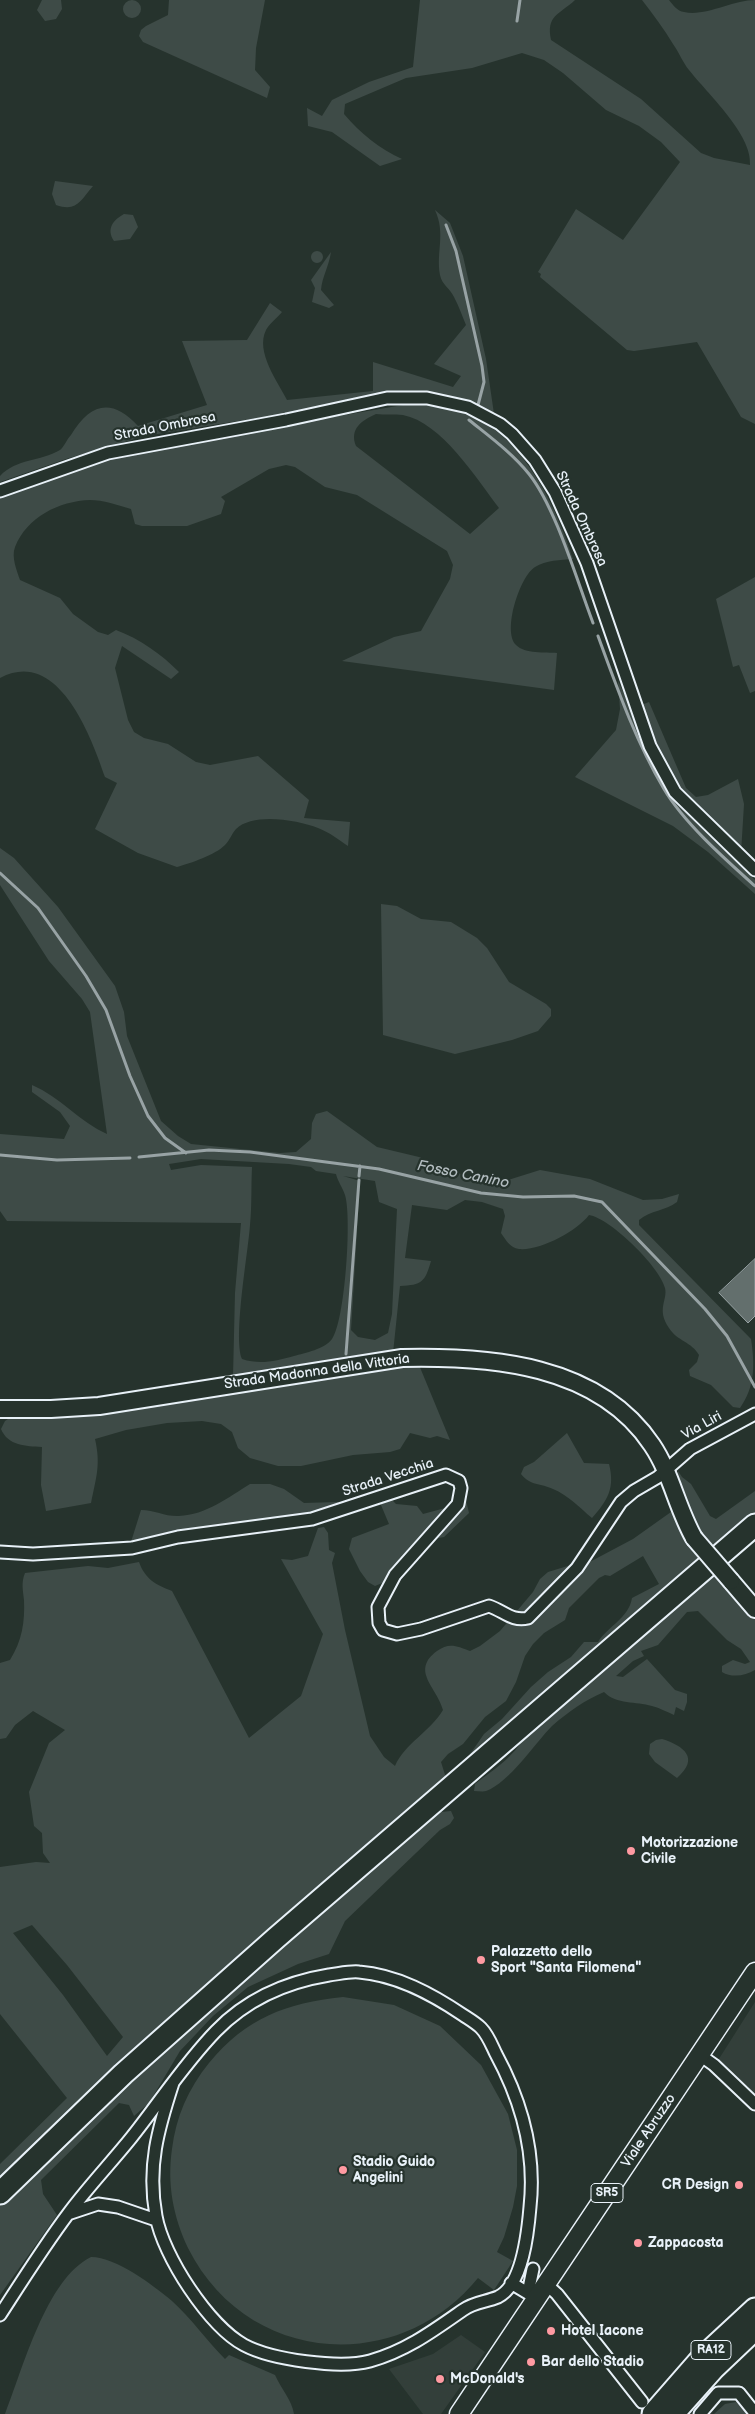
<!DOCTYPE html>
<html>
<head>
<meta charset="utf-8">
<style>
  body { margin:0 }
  canvas { display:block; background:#26332d }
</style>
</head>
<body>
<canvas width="755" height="2414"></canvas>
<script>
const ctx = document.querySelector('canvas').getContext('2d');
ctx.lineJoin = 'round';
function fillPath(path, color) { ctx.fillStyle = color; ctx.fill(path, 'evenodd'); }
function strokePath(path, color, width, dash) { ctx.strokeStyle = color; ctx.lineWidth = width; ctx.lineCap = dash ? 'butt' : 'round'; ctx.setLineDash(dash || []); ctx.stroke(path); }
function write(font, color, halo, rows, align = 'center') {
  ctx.font = font + ' "Balsamiq Sans",sans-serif'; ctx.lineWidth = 4.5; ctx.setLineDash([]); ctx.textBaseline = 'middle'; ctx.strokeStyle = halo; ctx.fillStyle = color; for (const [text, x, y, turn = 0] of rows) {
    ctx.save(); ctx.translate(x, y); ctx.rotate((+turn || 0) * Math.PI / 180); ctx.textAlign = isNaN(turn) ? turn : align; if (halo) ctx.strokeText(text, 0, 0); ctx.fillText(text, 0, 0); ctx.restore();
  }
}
fillPath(new Path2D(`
  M 755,2002 L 755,2097 L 717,2062 Z
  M 461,2335 L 485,2352 L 441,2414 L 423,2414 L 389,2369 L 433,2354 Z`), '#333f3a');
fillPath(new Path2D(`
  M 42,0 L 61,0 L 62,9 L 56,19 L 45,21 L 37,10 Z
  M 169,0 L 265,0 L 256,48 L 255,70 L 270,87 L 267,98 L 143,42 L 139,36 L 141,30 L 146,26 L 168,15 Z
  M 420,0 L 575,0 C 559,15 546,15 551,40 L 641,99 L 701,153 L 714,158 L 750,165 C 753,135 706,92 689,70 C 683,63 679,52 673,44 C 664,29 653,14 642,0 L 669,0 C 673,5 677,11 684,12 C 705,17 733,0 755,0 L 755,424 L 741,417 L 697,342 L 634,351 L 627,350 L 540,277 L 541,274 L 538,272 L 576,209 L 623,240 L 680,162 L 661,142 L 639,126 L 606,110 L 563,73 L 544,60 L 522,53 L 472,68 L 406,78 L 345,104 L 344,114 C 360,133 380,149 402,159 L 380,166 L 332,132 L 308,126 L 307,108 L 322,116 L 332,100 L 369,82 L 413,67 Z
  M123 9a9 9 0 1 1 18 0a9 9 0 1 1-18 0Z
  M 55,181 L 93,186 C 80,201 77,212 56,205 L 52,194 Z
  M 435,210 L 450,223 L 463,256 L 486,359 L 494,414 L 491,415 L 453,399 L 319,408 L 145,436 L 69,458 L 0,482 L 0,476 C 17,458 40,462 60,450 C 64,447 67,439 71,435 C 90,404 111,397 138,426 L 207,405 L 182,341 L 247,340 L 270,303 L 282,312 C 277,318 269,324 266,330 C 255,352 278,382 287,400 L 373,391 L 373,362 L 453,387 L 461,376 L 434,364 L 466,325 C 462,316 459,306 454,297 C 450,288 442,285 440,275 C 436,251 446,234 435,210 Z
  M 124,214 L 133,215 L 138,227 L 130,239 L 114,241 C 106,229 113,220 124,214 Z
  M311 257a6 6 0 1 1 12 0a6 6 0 1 1-12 0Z
  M 331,252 C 329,266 322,277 321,290 L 334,305 L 329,308 L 312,302 L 315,288 L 311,280 Z
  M 415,403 C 423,403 433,402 442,404 C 514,420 552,494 573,559 C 560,560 546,560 535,567 C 520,576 502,631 516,645 C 525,654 545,652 557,653 L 554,690 L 342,661 L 394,637 L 421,631 L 450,579 L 453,565 L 447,551 L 357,495 L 325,487 L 295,467 L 286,465 L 269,469 L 221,497 L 225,501 L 221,514 L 187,526 L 142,526 L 135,524 L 131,509 C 118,505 103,500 90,500 C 59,501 27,517 15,547 C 11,557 17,571 20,580 L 60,598 L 73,614 L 98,632 L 108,635 L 116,630 C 140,639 161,654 179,672 L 171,679 L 122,646 L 115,668 L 128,720 L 134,732 L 144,738 L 168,744 L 196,762 L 210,765 L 258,756 L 309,800 L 304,818 L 350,822 L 348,846 C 339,840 329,832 318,828 C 298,820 253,812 236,829 C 232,833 230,840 225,845 C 215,855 191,863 177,867 L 138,853 L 95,829 L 117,783 L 105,777 C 91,736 58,647 0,678 L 0,494 L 109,455 ZM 376,414 C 385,415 395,414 403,415 C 441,422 477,479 499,508 L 470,534 L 356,446 C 349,429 362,420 376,414 Z
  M 755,577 L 755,691 L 750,693 L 739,665 L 733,667 L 716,599 Z
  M 618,681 L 673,796 L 697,824 L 755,880 L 755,894 L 708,852 L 673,826 L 575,777 L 616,730 L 620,709 Z
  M 649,702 L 686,788 L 696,797 L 708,795 L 738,779 L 744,804 L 741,853 L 677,792 L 662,765 L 639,706 Z
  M 0,848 L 14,858 L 58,907 L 115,986 L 124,1012 L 127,1036 L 161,1121 L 178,1136 L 191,1144 L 280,1153 L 296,1152 L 311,1139 L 312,1123 L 316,1114 L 327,1111 L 377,1147 L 419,1157 L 466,1176 L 485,1181 L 505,1181 L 540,1170 L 590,1179 L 643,1200 L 662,1199 L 679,1194 L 677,1202 C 665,1211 651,1210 639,1220 L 639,1225 L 751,1339 C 755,1365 755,1387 740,1408 L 733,1407 L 711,1385 L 690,1376 L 689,1370 L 697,1362 L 699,1355 C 692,1342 677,1341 669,1328 C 656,1309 668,1300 665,1288 C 660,1267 610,1218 589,1215 C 577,1231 540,1251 519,1249 C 510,1248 506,1240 501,1233 L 505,1216 L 503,1209 L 482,1202 L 465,1200 L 447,1210 L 412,1205 L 405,1258 L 431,1261 C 425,1282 422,1285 400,1286 L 393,1353 L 233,1377 L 235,1293 L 241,1223 L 7,1221 L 0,1211 L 0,1134 L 64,1139 L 70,1126 L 60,1112 L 32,1092 L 32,1085 C 60,1097 80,1122 107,1134 L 90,1012 L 82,999 L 49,961 L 0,885 ZM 201,1159 L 289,1164 L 311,1167 L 316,1171 L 336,1174 C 338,1182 343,1188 345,1195 C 352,1217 345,1322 332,1339 C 325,1349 305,1353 294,1356 C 276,1361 260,1365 242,1359 C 233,1337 248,1253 250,1225 C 252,1205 251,1186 252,1167 L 201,1165 L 171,1170 L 169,1164 ZM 343,1176 L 375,1181 L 379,1202 L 397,1209 L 392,1314 L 388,1333 L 375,1340 L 358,1337 L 351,1330 L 360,1181 Z
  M 381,904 L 397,906 L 421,919 L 451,922 L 477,938 L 487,948 L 509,982 L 546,1004 L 551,1009 L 551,1016 L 538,1031 L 512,1040 L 455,1054 L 383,1035 Z
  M 404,1363 L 419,1365 L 450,1440 L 437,1436 L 430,1438 L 410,1433 L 400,1449 L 390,1452 L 353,1455 L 301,1466 L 278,1466 L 250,1458 L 238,1448 L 232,1432 L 221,1424 L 202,1421 L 167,1423 L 126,1430 L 95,1439 C 101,1465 96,1478 91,1503 L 46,1511 L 41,1485 L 42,1447 C 26,1446 8,1446 1,1429 L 5,1421 L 14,1415 Z
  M 567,1433 L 584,1463 L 609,1464 C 615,1488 608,1500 592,1518 C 580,1508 568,1495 553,1489 C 541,1483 530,1486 521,1474 L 524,1467 L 534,1462 Z
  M 678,1471 L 682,1477 L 691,1484 L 710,1516 L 716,1519 L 755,1491 L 755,1516 L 712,1552 C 697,1533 670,1495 678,1471 Z
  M 250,1484 L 270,1484 L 284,1489 L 304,1503 L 338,1502 L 340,1505 L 312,1517 L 230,1526 L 131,1542 L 141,1510 C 155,1510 166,1517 179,1516 C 206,1515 229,1497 250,1484 Z
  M 464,1492 L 469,1513 L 444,1537 L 428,1540 L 399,1576 L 375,1586 L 368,1582 L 360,1571 L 349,1549 L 352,1538 L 389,1524 L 378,1498 L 389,1497 L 396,1504 L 417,1506 L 423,1514 L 460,1504 Z
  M 671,1512 L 703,1560 L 464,1763 L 484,1734 L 502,1719 L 531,1687 L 548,1672 L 571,1657 L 584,1642 L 598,1642 C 608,1626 629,1618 632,1598 L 659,1584 L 643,1556 L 610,1576 L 605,1575 L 599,1578 L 569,1608 L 565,1620 L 544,1633 L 533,1644 L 525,1656 L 516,1682 L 506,1701 L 485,1717 L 463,1744 L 448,1754 L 441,1762 L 446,1778 L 0,2182 L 0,2164 L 67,2098 L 0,2014 L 0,1867 L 36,1862 L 50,1863 L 43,1853 L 42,1833 L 34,1826 L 29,1792 L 49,1743 L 65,1730 L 33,1711 L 15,1725 L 6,1738 L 0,1739 L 0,1663 L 10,1660 C 22,1641 25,1622 24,1600 C 23,1590 21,1583 25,1573 L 88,1566 L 108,1568 L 139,1562 C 145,1579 156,1585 172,1591 L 249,1738 L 301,1696 L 323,1634 L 281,1559 L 292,1560 L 308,1556 L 318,1528 L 324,1527 L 328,1533 L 329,1550 L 335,1553 L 332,1563 L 345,1630 L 370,1736 L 384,1757 L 395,1766 C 405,1743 430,1732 443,1710 C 437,1687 410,1671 437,1651 C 449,1642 457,1646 470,1651 L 480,1646 L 500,1631 L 533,1592 L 540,1579 L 548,1572 L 571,1565 L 584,1565 L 633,1539 ZM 32,1925 L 67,1965 L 123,2037 L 107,2056 L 63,1995 L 13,1933 Z
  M 715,1574 L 755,1618 L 755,1670 C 745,1676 732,1678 722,1672 L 722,1666 L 733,1660 L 745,1664 L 750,1662 L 741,1649 L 727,1640 L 698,1611 L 687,1612 L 658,1645 L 641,1651 L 644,1656 L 633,1661 L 616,1676 L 623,1677 L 647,1659 L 675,1690 L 687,1694 L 687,1702 L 684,1711 L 676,1707 L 674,1715 C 667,1712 660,1708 652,1706 C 636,1701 617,1705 604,1692 C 585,1700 568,1712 552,1726 C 535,1743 509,1783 486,1791 C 483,1792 478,1791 474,1791 L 475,1784 C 496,1768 517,1755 528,1730 L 643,1632 Z
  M 662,1739 C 684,1746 700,1758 677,1778 L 655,1762 L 649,1754 L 650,1744 L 656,1740 Z
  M 451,1811 L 454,1818 L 450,1824 L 440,1830 L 345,1921 L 329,1954 L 298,1964 L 248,1987 L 213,2016 L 180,2051 L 149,2103 L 134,2116 L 129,2105 L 119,2103 L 41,2180 L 43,2194 L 57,2215 L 0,2295 L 0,2202 C 140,2064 287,1933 441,1812 Z
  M 343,1997 L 394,2005 L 440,2026 L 481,2065 L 508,2114 L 517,2150 L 517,2186 L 513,2207 L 504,2237 L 497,2252 L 513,2261 L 494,2290 L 478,2278 C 397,2377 246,2364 188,2248 C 173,2216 167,2184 172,2149 C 176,2117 188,2089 209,2063 C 246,2018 286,2003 343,1997 Z
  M 91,2257 C 116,2257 153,2285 172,2301 C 191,2318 207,2341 225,2359 L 229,2355 L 275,2375 C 281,2389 292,2400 294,2414 L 5,2414 C 23,2369 46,2279 91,2257 Z
  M 736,2402 L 751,2414 L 714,2414 L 725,2404 Z`), '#3e4b47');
const water = new Path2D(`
  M 755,1259 L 755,1316 L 748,1323 L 719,1293 Z`);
fillPath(water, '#636f6d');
strokePath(water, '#98a3a5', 1);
strokePath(new Path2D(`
  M 517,21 L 520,0
  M 446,225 L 456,251 L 482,366 L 484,382 L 478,405
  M 469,420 C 490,437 512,453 529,474 C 556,508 577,581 593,623
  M 598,636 C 617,688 636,742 664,789 C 684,823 726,860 755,886
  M 0,873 L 38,908 L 86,976 L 106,1010 L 130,1076 L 148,1116 L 165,1138 L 186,1153
  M 0,1155 L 57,1160 L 130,1158
  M 139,1157 L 209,1150 L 250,1152 L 379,1169 L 481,1193 L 523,1197 L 574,1196 L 602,1202 L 705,1309 L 727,1336 L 755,1387
  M 359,1176 L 360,1166
  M 346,1354 L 359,1180`), '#98a3a5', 3);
const street = new Path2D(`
  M 0,491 L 108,453 L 286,420 L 387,398 L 427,398 L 468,407 L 500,424 L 512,434 L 535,460 L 555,492 L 587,563 L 650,746 L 675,792 L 755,870
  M 0,1552 L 33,1554 L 132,1548 L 178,1537 L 312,1519 L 446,1475 L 459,1481 L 461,1488 L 458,1504 L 395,1575 L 378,1607 L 379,1623 L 383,1630 L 397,1634 L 421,1629 L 489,1606 C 504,1611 512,1622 528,1618 L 577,1568 L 621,1502 L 634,1491 L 658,1477 L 690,1449 L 755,1414
  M 700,2055 L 714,2065 L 755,2104
  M 68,2214 L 98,2204 L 118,2207 L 156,2220
  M 511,2283 L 536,2298
  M 546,2284 L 557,2294 L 642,2402
  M 528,2293 L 533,2269
  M 0,2315 C 22,2281 44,2246 68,2214 C 87,2188 110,2164 131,2138 C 159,2103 184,2064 216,2031 C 246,2000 286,1982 329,1975 C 338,1974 350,1971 359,1972 C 397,1975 432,1994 463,2015 C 469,2019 476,2023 481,2028 C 488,2035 492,2046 496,2054 C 522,2102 536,2153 530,2207 C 528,2231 523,2285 498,2297 C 486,2302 474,2302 463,2310 C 433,2331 406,2351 370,2361 C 340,2369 272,2360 244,2345 C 209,2326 163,2256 156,2216 C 147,2167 158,2129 173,2083
  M 700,2414 L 718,2393 L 739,2393 L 755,2413`);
const secondary = new Path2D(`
  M 0,1409 L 51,1409 L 99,1406 L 402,1358 C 490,1356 598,1364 652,1445 C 671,1473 677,1508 694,1538
  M 731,1581 L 755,1609`);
const primary = new Path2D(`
  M 459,2414 L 755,1972`);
const highway = new Path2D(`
  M 0,2193 L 123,2074 L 276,1938 L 755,1525
  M 653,2414 L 701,2359 L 755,2309
  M 673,2414 L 713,2369 L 755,2329`);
strokePath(street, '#e8f1f8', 15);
strokePath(secondary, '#e8f1f8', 20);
strokePath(primary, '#e8f1f8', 21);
strokePath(highway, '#e8f1f8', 25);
strokePath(street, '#26332d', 11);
strokePath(secondary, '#26332d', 16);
strokePath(primary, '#26332d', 18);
strokePath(highway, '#26332d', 21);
const secondaryBridge = new Path2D(`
  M 694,1538 L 731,1581`);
strokePath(secondaryBridge, '#e8f1f8', 20, []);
strokePath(secondaryBridge, '#26332d', 16);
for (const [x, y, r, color] of [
  [631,1851,5,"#ff9aa2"],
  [481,1960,5,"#ff9aa2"],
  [343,2170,5,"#ff9aa2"],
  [739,2185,5,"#ff9aa2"],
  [638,2243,5,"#ff9aa2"],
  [551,2331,5,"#ff9aa2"],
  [531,2362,5,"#ff9aa2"],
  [440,2379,5,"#ff9aa2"]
]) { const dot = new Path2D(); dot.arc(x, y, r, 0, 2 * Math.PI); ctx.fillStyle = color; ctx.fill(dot); strokePath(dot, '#26332d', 2); }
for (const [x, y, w] of [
  [607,2193,32],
  [711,2350,40]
]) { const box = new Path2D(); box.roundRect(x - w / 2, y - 9.5, w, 19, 4); ctx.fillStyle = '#26332d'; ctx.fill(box); strokePath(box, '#e8f1f8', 1); }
write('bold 12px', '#e8f1f8', null, [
  ["SR5",607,2193],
  ["RA12",711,2350]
]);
write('14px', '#e8f1f8', '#26332d', [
  ["Strada Ombrosa",165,427,-11],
  ["Strada Ombrosa",581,519,65],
  ["Strada Madonna della Vittoria",317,1372,-8],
  ["Via Liri",702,1426,-29],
  ["Strada Vecchia",388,1478,-18],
  ["Viale Abruzzo",649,2131,-56]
]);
write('bold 14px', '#e8f1f8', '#26332d', [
  ["Motorizzazione",641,1843],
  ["Civile",641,1859],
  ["Palazzetto dello",491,1952],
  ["Sport \"Santa Filomena\"",491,1968],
  ["Stadio Guido",353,2162],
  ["Angelini",353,2178],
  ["CR Design",729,2185,"right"],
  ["Zappacosta",648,2243],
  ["Hotel Iacone",561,2331],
  ["Bar dello Stadio",541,2362],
  ["McDonald's",450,2379]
], 'left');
write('italic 15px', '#b3bdc0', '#26332d', [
  ["Fosso Canino",463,1175,11]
]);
</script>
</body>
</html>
